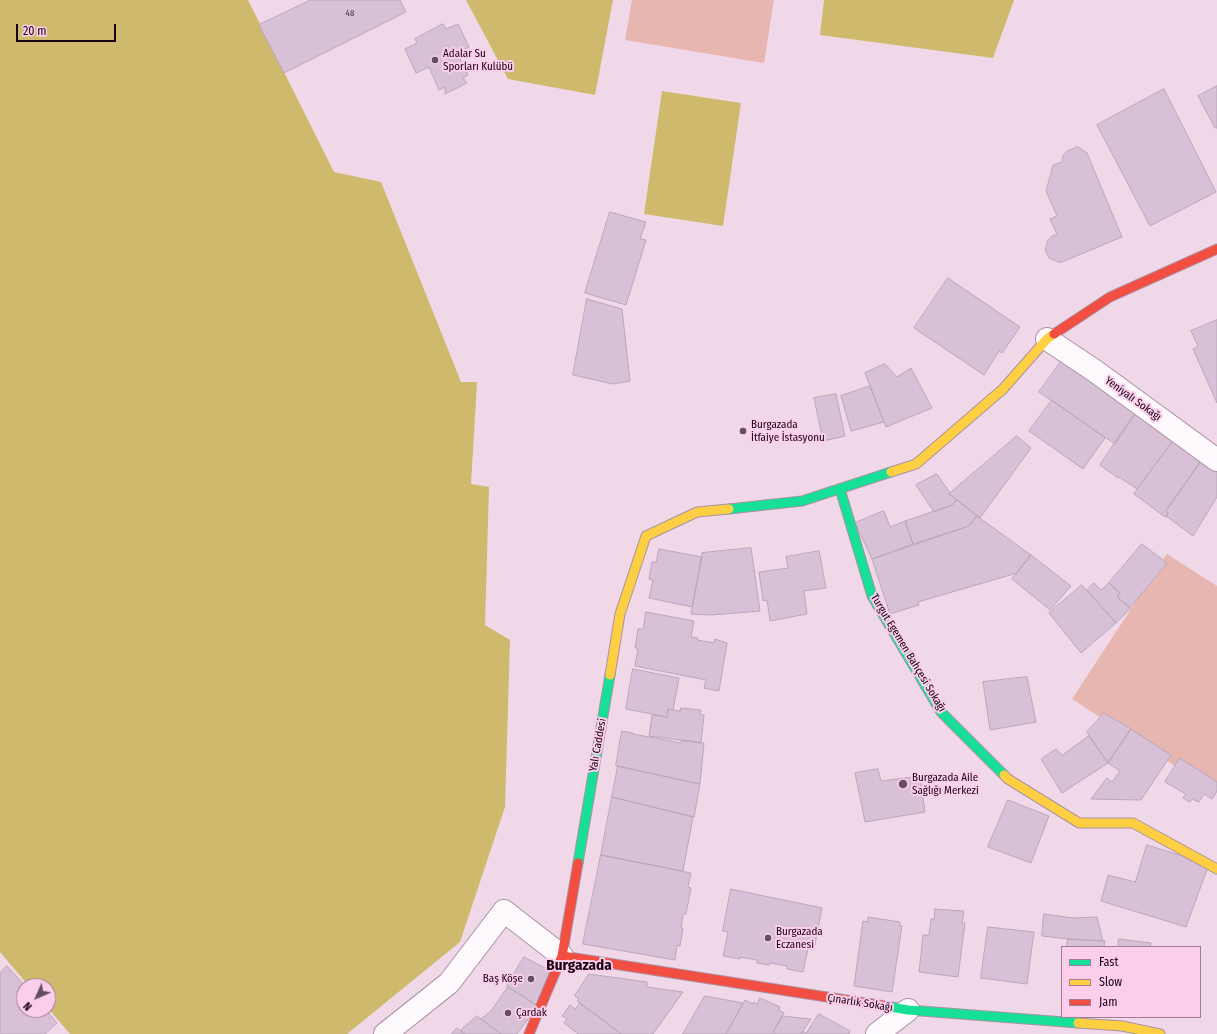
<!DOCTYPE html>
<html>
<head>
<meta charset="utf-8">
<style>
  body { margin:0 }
  #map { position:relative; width:1217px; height:1034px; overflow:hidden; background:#f0d8e8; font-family:"Fira Sans Condensed",sans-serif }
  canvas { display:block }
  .legend { position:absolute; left:1061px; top:946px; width:140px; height:72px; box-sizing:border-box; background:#fbceeb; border:1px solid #a17d95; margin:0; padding:5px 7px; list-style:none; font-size:12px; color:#190313 }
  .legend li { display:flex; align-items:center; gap:8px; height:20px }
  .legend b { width:20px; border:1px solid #a17d95 }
  .north { position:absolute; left:16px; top:978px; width:40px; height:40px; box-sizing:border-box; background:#fbceeb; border:1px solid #a17d95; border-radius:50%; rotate:225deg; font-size:11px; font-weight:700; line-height:16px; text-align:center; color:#190313 }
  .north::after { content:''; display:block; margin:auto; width:14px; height:18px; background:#644e5e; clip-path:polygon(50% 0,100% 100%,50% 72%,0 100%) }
  .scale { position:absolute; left:16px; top:24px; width:100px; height:18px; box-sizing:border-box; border:2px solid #190313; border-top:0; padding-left:5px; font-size:12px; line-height:14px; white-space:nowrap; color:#190313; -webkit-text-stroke:3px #fbceeb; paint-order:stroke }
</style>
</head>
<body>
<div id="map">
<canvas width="1217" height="1034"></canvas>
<ul class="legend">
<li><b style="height:5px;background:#16e098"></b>Fast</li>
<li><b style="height:5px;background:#ffcf43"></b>Slow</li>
<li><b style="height:5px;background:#f24e42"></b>Jam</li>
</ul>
<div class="north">N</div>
<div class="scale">20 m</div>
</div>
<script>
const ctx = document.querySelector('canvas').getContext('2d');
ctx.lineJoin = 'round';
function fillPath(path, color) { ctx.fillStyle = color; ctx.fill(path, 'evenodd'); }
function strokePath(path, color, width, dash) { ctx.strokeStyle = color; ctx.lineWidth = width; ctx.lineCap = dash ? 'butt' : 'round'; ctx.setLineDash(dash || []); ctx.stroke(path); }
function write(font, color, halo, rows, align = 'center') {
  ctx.font = font + ' "Fira Sans Condensed",sans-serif'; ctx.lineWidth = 4; ctx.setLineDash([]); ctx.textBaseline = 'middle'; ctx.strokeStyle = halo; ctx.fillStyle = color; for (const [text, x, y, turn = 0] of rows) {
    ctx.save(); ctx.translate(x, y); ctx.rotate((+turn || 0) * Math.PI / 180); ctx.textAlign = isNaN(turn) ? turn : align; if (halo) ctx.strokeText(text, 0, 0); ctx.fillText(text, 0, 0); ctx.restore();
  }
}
fillPath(new Path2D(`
  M 632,0 L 774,0 L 764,63 L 625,40 Z
  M 1167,554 L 1217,586 L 1217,793 L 1072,699 Z`), '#e8b6b0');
fillPath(new Path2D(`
  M 0,0 L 248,0 L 334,172 L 381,182 L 461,382 L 477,382 L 471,484 L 489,487 L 485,625 L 510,640 L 505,807 L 460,942 L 347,1034 L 70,1034 L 48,1008 L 48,986 L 29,986 L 0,952 Z
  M 466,0 L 613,0 L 595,95 L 508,79 Z
  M 824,0 L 1014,0 L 993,58 L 820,35 Z
  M 662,91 L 741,103 L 723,226 L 644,214 Z`), '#ceb96d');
const building = new Path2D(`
  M 311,0 L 400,0 L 406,12 L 284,73 L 259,25 Z
  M 443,24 L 446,29 L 458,24 L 469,47 L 457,53 L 468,75 L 463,78 L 467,83 L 445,94 L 445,87 L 439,90 L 429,67 L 416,73 L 405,49 L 417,43 L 415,39 Z
  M 1217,86 L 1217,128 L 1215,128 L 1198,96 Z
  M 1164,89 L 1216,192 L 1150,226 L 1097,125 Z
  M 1078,147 L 1087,153 L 1122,237 L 1062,262 L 1058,262 L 1049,258 L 1045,250 L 1048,240 L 1052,236 L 1057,234 L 1050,219 L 1057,216 L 1046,191 L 1053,165 L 1062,162 L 1063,156 L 1067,151 Z
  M 610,212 L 646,222 L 640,239 L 646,240 L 626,305 L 585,293 Z
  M 948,278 L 1020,327 L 1002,353 L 999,351 L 984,375 L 914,328 Z
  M 587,299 L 622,309 L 630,381 L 613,384 L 573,375 Z
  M 1217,320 L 1217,403 L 1193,349 L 1198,346 L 1191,331 Z
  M 1063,359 L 1138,410 L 1115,444 L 1039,392 Z
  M 885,364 L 897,377 L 911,368 L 932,408 L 886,427 L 865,373 Z
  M 870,386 L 884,422 L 851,431 L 841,396 Z
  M 836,394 L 845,436 L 823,441 L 814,398 Z
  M 1052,400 L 1105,438 L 1083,469 L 1029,431 Z
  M 1138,409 L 1177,435 L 1137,489 L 1119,477 L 1118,478 L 1100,465 Z
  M 1017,436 L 1031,448 L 980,518 L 949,494 Z
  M 1176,437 L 1204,457 L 1166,511 L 1168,513 L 1165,517 L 1134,494 Z
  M 1206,454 L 1217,462 L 1217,497 L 1193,536 L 1166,516 L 1168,513 L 1166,511 Z
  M 937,474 L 950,493 L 949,494 L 957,500 L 952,505 L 934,512 L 916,485 Z
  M 957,500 L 977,516 L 969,526 L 913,544 L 905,521 L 952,505 Z
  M 884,511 L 890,527 L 905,521 L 913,544 L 872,559 L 855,523 Z
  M 977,516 L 1031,555 L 1017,573 L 918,602 L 919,605 L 890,614 L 872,559 L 969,526 Z
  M 1142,544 L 1167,563 L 1130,608 L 1117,597 L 1120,593 L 1109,583 Z
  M 751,548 L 760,611 L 712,615 L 691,614 L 702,553 Z
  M 659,549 L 702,557 L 692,607 L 649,598 L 653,580 L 649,579 L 652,562 L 656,562 Z
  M 819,551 L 826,588 L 804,591 L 807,614 L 770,621 L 767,600 L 763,601 L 759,572 L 788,568 L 786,557 Z
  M 1031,555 L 1071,586 L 1050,610 L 1012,579 Z
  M 1094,583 L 1101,590 L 1109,583 L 1120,593 L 1117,597 L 1131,608 L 1116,623 L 1087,590 Z
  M 1082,585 L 1116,623 L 1081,653 L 1049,613 Z
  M 646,612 L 694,621 L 691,637 L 698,638 L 697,640 L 714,643 L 715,639 L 727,643 L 719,691 L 704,688 L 706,680 L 635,666 L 638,648 L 635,648 L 638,629 L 643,629 Z
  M 633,669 L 679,678 L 673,710 L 668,709 L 667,717 L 626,709 Z
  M 1027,677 L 1036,722 L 990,730 L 983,682 Z
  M 681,708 L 701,710 L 700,715 L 704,715 L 701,743 L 649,736 L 652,715 L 667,717 L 668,709 L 680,711 Z
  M 1104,713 L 1131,729 L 1108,763 L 1087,732 Z
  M 1131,729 L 1171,755 L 1141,800 L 1091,799 L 1107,778 L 1112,782 L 1120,771 L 1108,763 Z
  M 622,731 L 633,733 L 633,734 L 681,743 L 682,740 L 704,743 L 700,784 L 616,766 Z
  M 1089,736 L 1108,763 L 1062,793 L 1041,759 L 1056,749 L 1062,755 Z
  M 1180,758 L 1217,782 L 1217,791 L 1212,799 L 1204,794 L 1199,802 L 1192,799 L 1190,802 L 1183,798 L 1186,794 L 1165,782 Z
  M 618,766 L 700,784 L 694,817 L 612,797 Z
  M 878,769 L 881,781 L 920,776 L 925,812 L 865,822 L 855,773 Z
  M 612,797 L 693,817 L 683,871 L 601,855 Z
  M 1008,800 L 1049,816 L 1031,863 L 988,847 Z
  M 1147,845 L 1209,864 L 1186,927 L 1101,901 L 1108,875 L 1135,882 Z
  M 601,855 L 691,873 L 688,887 L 691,888 L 686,914 L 683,914 L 681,928 L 683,928 L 680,946 L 677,945 L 675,960 L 583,944 Z
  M 731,889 L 822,908 L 814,950 L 808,949 L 803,972 L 787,969 L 787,966 L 770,963 L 769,965 L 757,963 L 757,960 L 740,957 L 740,959 L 723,956 L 728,932 L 723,931 Z
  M 935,909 L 964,911 L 962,923 L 965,923 L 958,977 L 919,972 L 923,935 L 929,935 L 931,919 L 934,919 Z
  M 1044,914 L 1073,918 L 1097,917 L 1103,941 L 1068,939 L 1042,936 Z
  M 868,917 L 900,922 L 900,926 L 902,926 L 892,992 L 854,986 L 863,921 L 868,922 Z
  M 988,927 L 1034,932 L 1027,984 L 981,978 Z
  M 1068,939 L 1105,941 L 1104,947 L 1067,947 Z
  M 1119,939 L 1151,943 L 1150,947 L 1118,947 Z
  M 524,957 L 557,974 L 538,1006 L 507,986 Z
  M 7,966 L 25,986 L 24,1010 L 46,1010 L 57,1023 L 45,1034 L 0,1034 L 0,973 Z
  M 589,974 L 647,982 L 647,987 L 683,992 L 653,1034 L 621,1034 L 577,1001 L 579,999 L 575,996 Z
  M 508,987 L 538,1006 L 517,1034 L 501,1034 L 481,1019 L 491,1011 Z
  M 705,996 L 743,1003 L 726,1034 L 683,1034 Z
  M 760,998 L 780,1007 L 779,1010 L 784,1013 L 772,1034 L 726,1034 L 745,1000 L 753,1004 L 754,1002 L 757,1004 Z
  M 580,1003 L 607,1023 L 621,1034 L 578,1034 L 564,1023 L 567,1019 L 562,1016 L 570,1005 L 575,1009 Z
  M 819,1014 L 850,1031 L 849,1034 L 801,1034 L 803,1031 L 806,1033 Z
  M 477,1016 L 501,1034 L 465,1034 L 461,1030 Z
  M 782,1016 L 811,1019 L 801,1034 L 776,1034 L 773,1033 Z
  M 457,1028 L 462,1032 L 465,1034 L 452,1034 Z`);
fillPath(building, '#d8c0d7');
strokePath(building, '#bba7ba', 1);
const street = new Path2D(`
  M 1047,339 L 1095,371 L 1217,460
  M 385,1034 L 449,983 L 504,911 L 562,956
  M 877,1034 L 908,1010`);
const fast = new Path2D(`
  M 840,489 L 872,596 L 941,712 L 1004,775
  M 729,509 L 802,501 L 891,472
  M 578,863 L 610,675
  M 885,1006 L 908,1010 L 1078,1023`);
const slow = new Path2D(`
  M 891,472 L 916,464 L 1003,389 L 1047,339 L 1054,334
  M 610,675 L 620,614 L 646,536 L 697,512 L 729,509
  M 1004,775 L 1008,779 L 1079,823 L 1133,823 L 1217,869
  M 1078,1023 L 1122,1026 L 1160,1034`);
const jam = new Path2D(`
  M 1054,334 L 1110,297 L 1217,249
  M 562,956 L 885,1006
  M 529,1034 L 562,956 L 578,863`);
strokePath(street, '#aa92a2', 24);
strokePath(fast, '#aa92a2', 11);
strokePath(slow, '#aa92a2', 11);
strokePath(jam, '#aa92a2', 11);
strokePath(street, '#fdf9fc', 22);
strokePath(fast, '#16e098', 9);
strokePath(slow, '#ffcf43', 9);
strokePath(jam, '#f24e42', 9);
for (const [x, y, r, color] of [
  [435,60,4,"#644e5e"],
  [743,431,4,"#644e5e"],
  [903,784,5,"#644e5e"],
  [768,938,4,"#644e5e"],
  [531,979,4,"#644e5e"],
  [508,1013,4,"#644e5e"]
]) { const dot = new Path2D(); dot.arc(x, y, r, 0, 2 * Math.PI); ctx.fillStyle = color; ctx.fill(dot); strokePath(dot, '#fbceeb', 1.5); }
write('9px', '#4a3345', null, [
  ["48",350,13]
]);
write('11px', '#190313', '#fbceeb', [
  ["Adalar Su",443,54],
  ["Sporları Kulübü",443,67],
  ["Burgazada",751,425],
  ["İtfaiye İstasyonu",751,438],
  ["Burgazada Aile",912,778],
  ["Sağlığı Merkezi",912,791],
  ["Burgazada",776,932],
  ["Eczanesi",776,945],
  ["Baş Köşe",523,979,"right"],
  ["Çardak",516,1013]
], 'left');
write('11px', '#190313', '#fbceeb', [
  ["Yeniyalı Sokağı",1133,399,36],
  ["Turgut Egemen Bahçesi Sokağı",908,653,59],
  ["Yalı Caddesi",598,745,-80],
  ["Çınarlık Sokağı",860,1003,9]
]);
write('bold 15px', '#190313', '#fbceeb', [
  ["Burgazada",579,966]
]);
</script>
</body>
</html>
